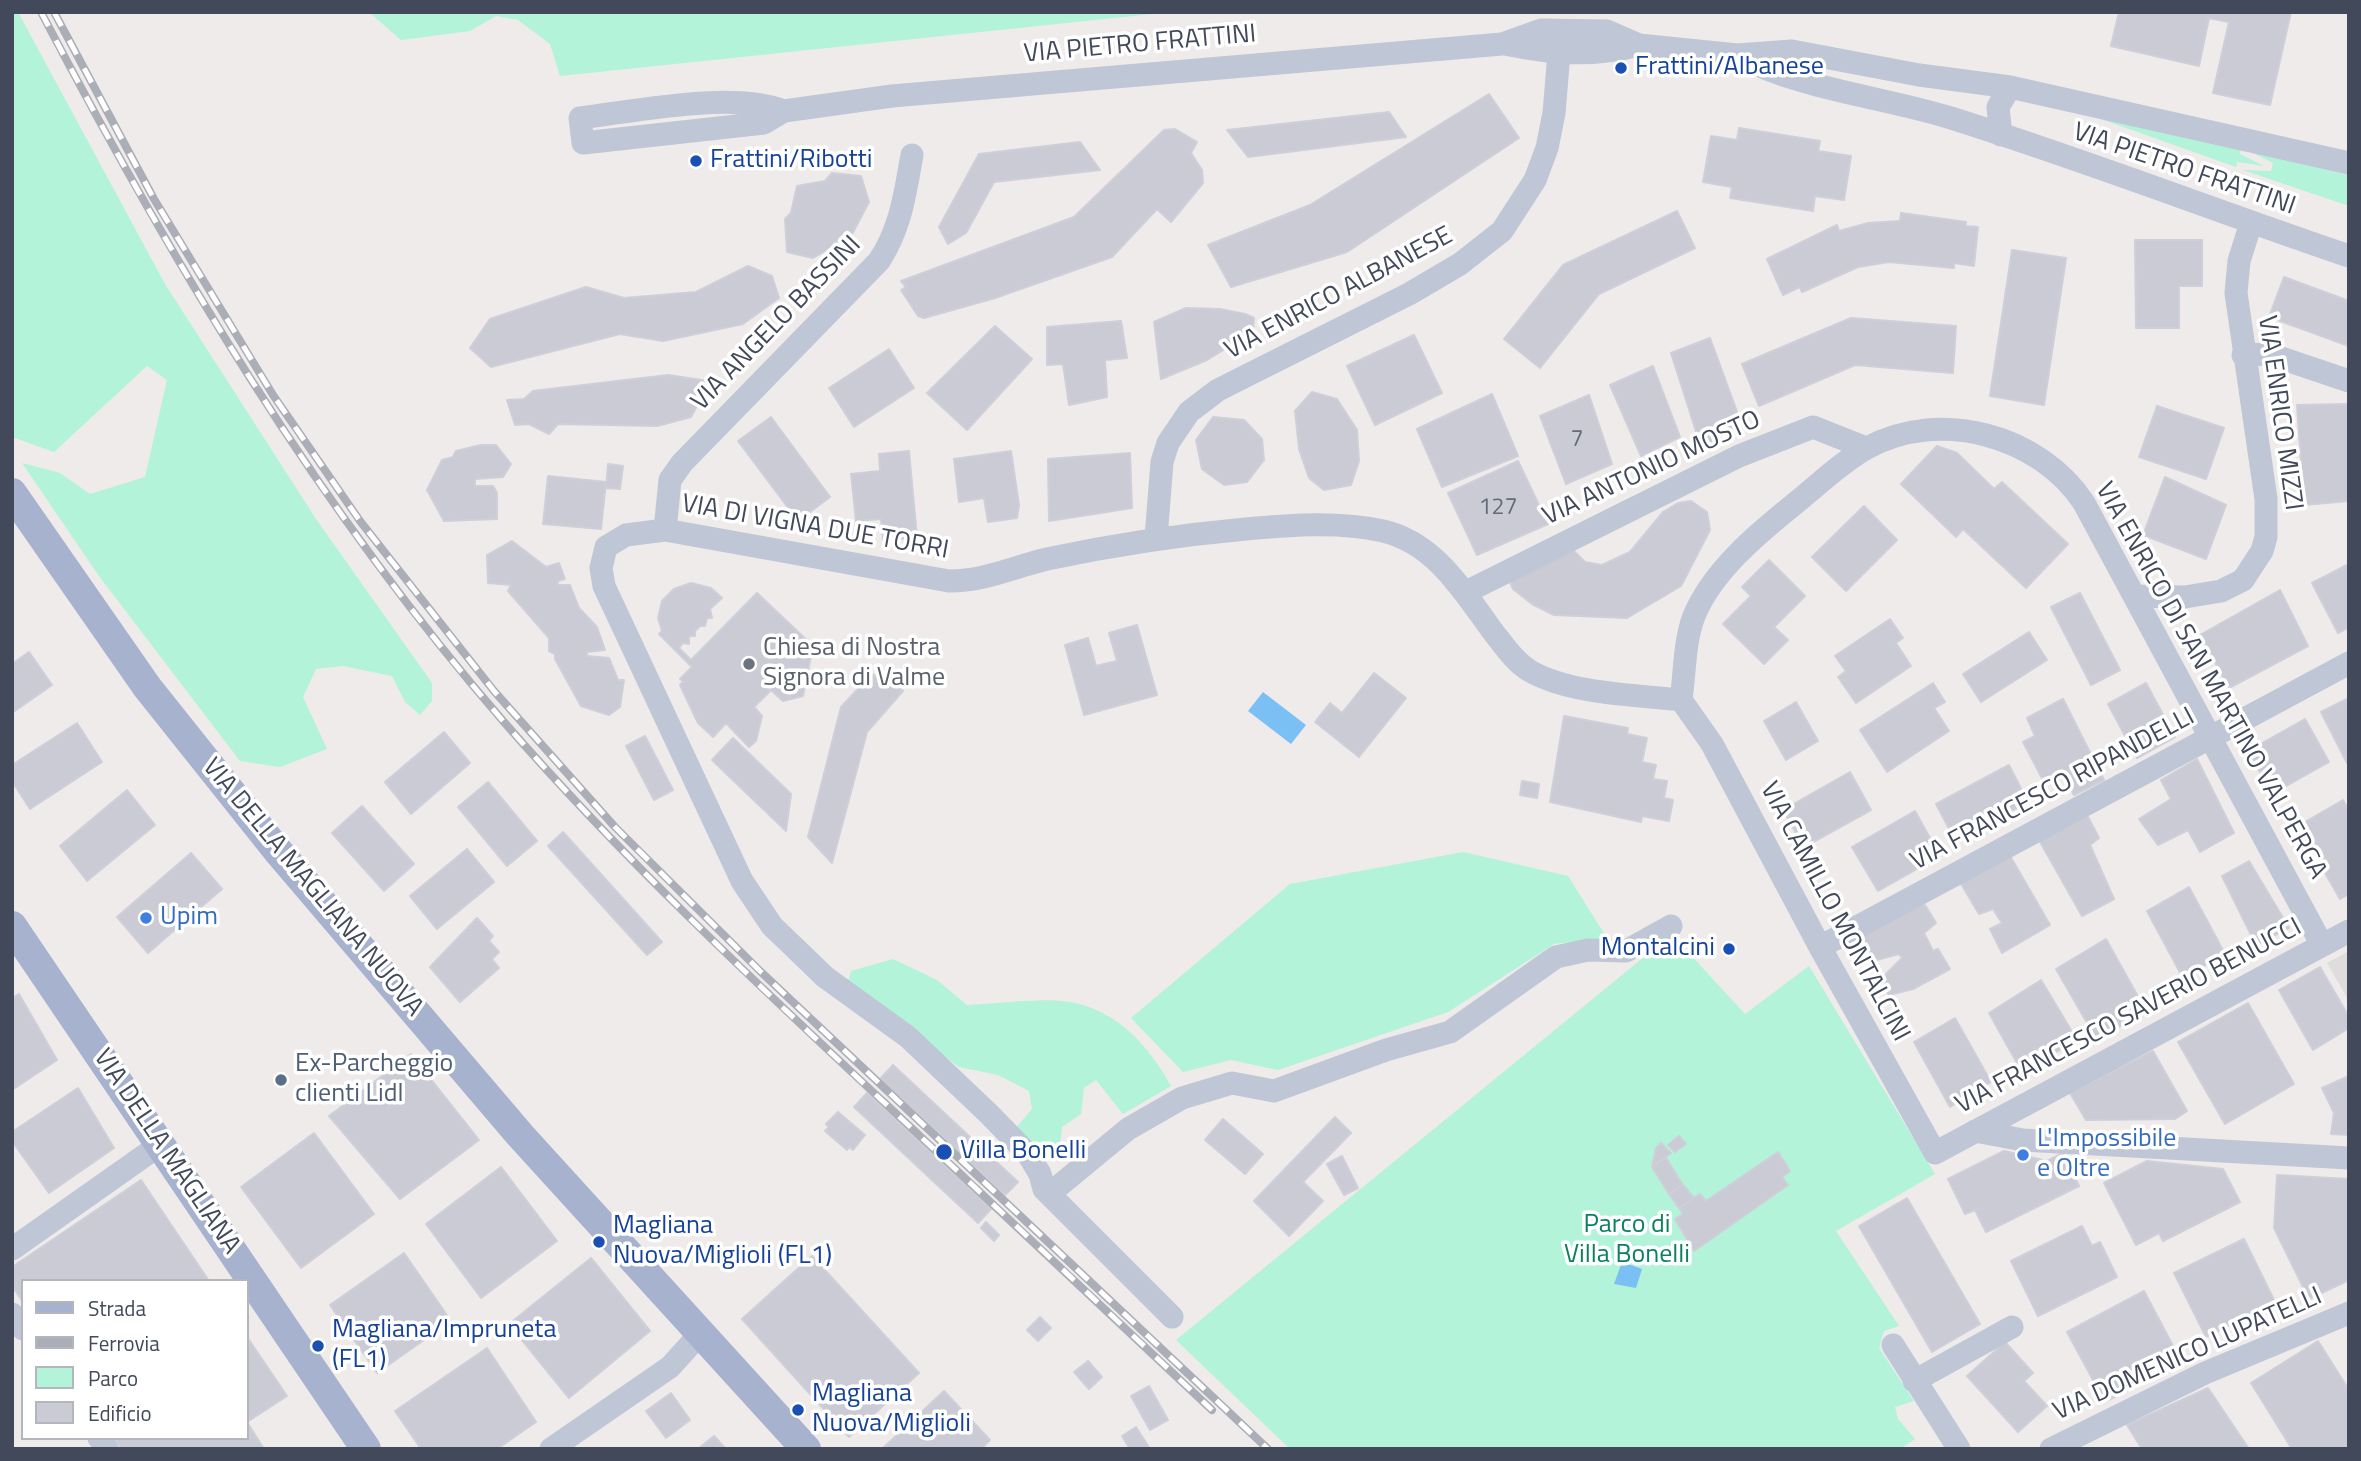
<!DOCTYPE html>
<html>
<head>
<meta charset="utf-8">
<style>
  body { margin:0 }
  #map { position:relative; width:2361px; height:1461px; overflow:hidden; background:#eeebea; font-family:"Titillium Web",sans-serif }
  canvas { display:block }
  .frame { position:absolute; inset:0; border:14px solid #42495a; pointer-events:none }
  .legend { position:absolute; left:21px; top:1279px; width:228px; height:161px; box-sizing:border-box; background:#fff; border:2px solid #b3b6bd; margin:0; padding:9px 12px; list-style:none; font-size:21px; color:#42495a }
  .legend li { display:flex; align-items:center; gap:14px; height:35px }
  .legend b { width:35px; border:2px solid #b3b6bd }
</style>
</head>
<body>
<div id="map">
<canvas width="2361" height="1461"></canvas>
<div class="frame"></div>
<ul class="legend">
<li><b style="height:9px;background:#a7b2ce"></b>Strada</li>
<li><b style="height:9px;background:#acaeb7"></b>Ferrovia</li>
<li><b style="height:19px;background:#b2f3d9"></b>Parco</li>
<li><b style="height:19px;background:#cacbd4"></b>Edificio</li>
</ul>
</div>
<script>
const ctx = document.querySelector('canvas').getContext('2d');
ctx.lineJoin = 'round';
function fillPath(path, color) { ctx.fillStyle = color; ctx.fill(path, 'evenodd'); }
function strokePath(path, color, width, dash) { ctx.strokeStyle = color; ctx.lineWidth = width; ctx.lineCap = dash ? 'butt' : 'round'; ctx.setLineDash(dash || []); ctx.stroke(path); }
function write(font, color, halo, rows, align = 'center') {
  ctx.font = font + ' "Titillium Web",sans-serif'; ctx.lineWidth = 7; ctx.setLineDash([]); ctx.textBaseline = 'middle'; ctx.strokeStyle = halo; ctx.fillStyle = color; for (const [text, x, y, turn = 0] of rows) {
    ctx.save(); ctx.translate(x, y); ctx.rotate((+turn || 0) * Math.PI / 180); ctx.textAlign = isNaN(turn) ? turn : align; if (halo) ctx.strokeText(text, 0, 0); ctx.fillText(text, 0, 0); ctx.restore();
  }
}
fillPath(new Path2D(`
  M 2349,951 L 2349,1001 L 2327,963 Z`), '#dfdcdc');
fillPath(new Path2D(`
  M 12,12 L 18,12 L 165,284 L 316,519 L 432,683 L 432,701 L 420,715 L 405,702 L 392,676 L 343,666 L 316,669 L 303,697 L 327,749 L 280,767 L 240,761 L 99,576 L 22,463 L 60,473 L 90,494 L 145,477 L 167,380 L 147,366 L 54,452 L 12,437 Z
  M 369,12 L 1161,12 L 1162,13 L 560,76 L 550,44 L 518,20 L 496,16 L 470,31 L 401,40 Z
  M 2084,113 L 2241,149 L 2240,154 L 2264,166 L 2237,162 L 2236,167 Z
  M 2251,152 L 2349,175 L 2349,206 L 2243,170 L 2271,171 L 2273,163 Z
  M 1463,852 L 1568,876 L 1607,938 L 1554,944 L 1448,1012 L 1278,1070 L 1231,1060 L 1183,1072 L 1131,1018 L 1290,884 Z
  M 1677,940 L 1745,1014 L 1809,966 L 1935,1174 L 1836,1231 L 1899,1326 L 1884,1331 L 1879,1348 L 1914,1401 L 1895,1407 L 1898,1419 L 1915,1439 L 1900,1449 L 1290,1449 L 1176,1340 L 1655,948 L 1669,946 Z
  M 893,959 L 937,980 L 967,1005 C 993,1004 1047,997 1070,1002 C 1117,1010 1149,1046 1171,1086 L 1123,1114 L 1096,1080 L 1084,1088 L 1081,1114 L 1062,1127 L 1060,1148 L 1044,1154 L 1015,1129 L 1032,1109 L 1029,1091 L 998,1075 L 959,1067 L 847,986 L 851,971 Z`), '#b2f3d9');
fillPath(new Path2D(`
  M 1263,692 L 1306,725 L 1291,744 L 1248,711 Z
  M 1622,1262 L 1642,1269 L 1636,1288 L 1614,1284 Z`), '#7ac0f5');
const building = new Path2D(`
  M 2119,12 L 2291,12 L 2270,105 L 2213,93 L 2229,22 L 2209,18 L 2199,66 L 2111,46 Z
  M 1489,94 L 1519,138 L 1347,252 L 1231,287 L 1208,245 L 1310,205 Z
  M 1389,112 L 1406,137 L 1248,157 L 1227,130 Z
  M 1739,128 L 1820,141 L 1818,151 L 1851,156 L 1844,200 L 1815,196 L 1813,211 L 1730,198 L 1732,187 L 1703,182 L 1711,136 L 1737,140 Z
  M 1175,129 L 1197,142 L 1191,153 L 1202,170 L 1203,183 L 1171,222 L 1157,209 L 1112,257 L 995,298 L 924,318 L 918,316 L 901,290 L 906,287 L 901,281 L 1074,217 L 1164,130 Z
  M 1080,142 L 1100,170 L 994,182 L 966,233 L 948,244 L 939,227 L 979,154 Z
  M 832,173 L 861,176 L 869,202 L 851,236 L 813,258 L 787,252 L 785,219 L 791,213 L 797,186 L 825,181 Z
  M 1677,211 L 1695,248 L 1599,294 L 1540,368 L 1504,339 L 1563,265 Z
  M 1901,213 L 1966,222 L 1966,226 L 1978,227 L 1974,266 L 1954,263 L 1954,268 L 1889,262 L 1858,267 L 1802,292 L 1800,287 L 1783,295 L 1767,259 L 1837,225 L 1839,231 L 1868,223 L 1900,221 Z
  M 2135,240 L 2202,240 L 2202,286 L 2179,286 L 2179,328 L 2136,328 Z
  M 2012,250 L 2066,258 L 2044,405 L 1990,396 Z
  M 748,266 L 772,276 L 779,298 L 743,324 L 663,341 L 620,334 L 491,367 L 470,348 L 490,319 L 586,287 L 624,298 L 696,292 Z
  M 2284,277 L 2349,301 L 2349,346 L 2269,317 Z
  M 1186,308 L 1220,309 L 1245,314 L 1254,318 L 1253,332 L 1207,360 L 1161,379 L 1154,322 Z
  M 1851,318 L 1956,326 L 1953,373 L 1855,365 L 1759,406 L 1742,364 Z
  M 1121,321 L 1127,358 L 1105,360 L 1107,397 L 1069,405 L 1063,364 L 1047,365 L 1047,327 Z
  M 995,326 L 1032,359 L 967,430 L 927,393 Z
  M 1414,335 L 1442,393 L 1375,425 L 1347,366 Z
  M 1710,338 L 1743,428 L 1701,447 L 1671,353 Z
  M 889,349 L 914,388 L 854,427 L 829,388 Z
  M 1653,366 L 1680,437 L 1641,456 L 1610,385 Z
  M 668,375 L 708,381 L 706,399 L 699,402 L 691,417 L 657,426 L 558,424 L 549,434 L 529,424 L 515,425 L 507,400 L 524,399 L 533,391 Z
  M 1312,392 L 1337,399 L 1357,430 L 1359,461 L 1351,485 L 1324,490 L 1309,478 L 1299,449 L 1295,411 Z
  M 1492,394 L 1518,456 L 1442,487 L 1417,429 Z
  M 1589,395 L 1612,464 L 1566,484 L 1540,416 Z
  M 2349,404 L 2349,501 L 2304,505 L 2297,405 Z
  M 2157,406 L 2224,428 L 2206,479 L 2139,457 Z
  M 771,417 L 830,497 L 798,521 L 738,441 Z
  M 1213,417 L 1244,420 L 1262,439 L 1264,460 L 1247,482 L 1224,485 L 1202,469 L 1196,440 Z
  M 481,445 L 496,445 L 511,464 L 503,477 L 475,479 L 475,486 L 493,486 L 497,493 L 497,519 L 444,521 L 427,490 L 442,460 L 453,457 L 456,451 Z
  M 1937,446 L 1957,453 L 1994,489 L 2002,482 L 2068,544 L 2026,588 L 1963,529 L 1956,537 L 1901,484 Z
  M 909,451 L 917,537 L 883,541 L 881,519 L 856,521 L 851,474 L 880,471 L 879,454 Z
  M 1011,451 L 1019,505 L 1017,518 L 988,522 L 984,498 L 959,502 L 954,459 Z
  M 1130,453 L 1132,508 L 1049,521 L 1048,459 Z
  M 1518,461 L 1548,524 L 1477,555 L 1448,493 Z
  M 608,464 L 623,466 L 620,489 L 606,488 Z
  M 548,476 L 606,482 L 601,529 L 543,524 Z
  M 2165,477 L 2226,505 L 2206,559 L 2143,535 Z
  M 1691,501 L 1707,512 L 1710,530 L 1681,586 L 1627,618 L 1554,615 L 1532,604 L 1513,589 L 1509,580 L 1573,550 L 1585,562 L 1602,565 L 1630,552 L 1663,512 L 1678,503 Z
  M 1864,506 L 1897,540 L 1846,591 L 1812,557 Z
  M 512,541 L 546,567 L 559,563 L 565,579 L 558,581 L 558,585 L 570,585 L 579,608 L 597,627 L 605,650 L 587,652 L 587,656 L 609,658 L 618,680 L 624,680 L 620,707 L 609,715 L 581,706 L 555,659 L 555,654 L 549,651 L 549,638 L 508,591 L 511,585 L 488,583 L 487,555 Z
  M 1769,560 L 1805,596 L 1774,627 L 1788,640 L 1764,664 L 1723,624 L 1751,596 L 1742,587 Z
  M 2349,564 L 2349,627 L 2338,633 L 2312,583 Z
  M 691,583 L 711,588 L 722,598 L 710,609 L 712,618 L 707,618 L 705,626 L 700,626 L 695,631 L 695,636 L 689,636 L 689,644 L 683,643 L 679,648 L 691,660 L 757,593 L 813,646 L 803,696 L 783,701 L 771,690 L 754,707 L 762,716 L 756,741 L 749,747 L 726,723 L 713,737 L 698,723 L 680,685 L 683,681 L 680,679 L 692,667 L 659,634 L 662,631 L 658,618 L 662,601 L 674,589 Z
  M 2280,590 L 2308,646 L 2229,688 L 2200,635 Z
  M 2080,593 L 2120,670 L 2091,685 L 2051,607 Z
  M 1890,619 L 1903,638 L 1896,643 L 1911,666 L 1856,703 L 1838,677 L 1846,671 L 1835,656 Z
  M 1137,625 L 1157,695 L 1084,715 L 1065,645 L 1088,638 L 1096,666 L 1117,661 L 1109,633 Z
  M 2029,632 L 2047,660 L 1981,702 L 1963,674 Z
  M 29,652 L 52,685 L 12,713 L 12,664 Z
  M 1374,673 L 1406,698 L 1359,757 L 1315,722 L 1330,703 L 1342,713 Z
  M 872,674 L 903,691 L 867,732 L 832,863 L 808,837 L 841,707 Z
  M 1933,683 L 1945,702 L 1934,708 L 1949,731 L 1887,772 L 1860,730 Z
  M 2146,683 L 2175,737 L 2137,758 L 2108,704 Z
  M 2349,698 L 2349,767 L 2321,712 Z
  M 2063,699 L 2104,780 L 2074,795 L 2063,773 L 2044,782 L 2023,742 L 2035,736 L 2027,718 Z
  M 1796,702 L 1818,741 L 1786,760 L 1764,721 Z
  M 1564,716 L 1628,728 L 1627,734 L 1647,738 L 1642,762 L 1656,765 L 1653,779 L 1667,781 L 1664,798 L 1673,800 L 1669,821 L 1642,816 L 1641,822 L 1550,802 Z
  M 2305,719 L 2329,762 L 2272,794 L 2248,751 Z
  M 77,723 L 102,762 L 30,809 L 12,781 L 12,765 Z
  M 444,732 L 470,763 L 411,814 L 385,782 Z
  M 645,736 L 673,790 L 654,800 L 626,746 Z
  M 733,738 L 791,794 L 786,831 L 712,760 Z
  M 2197,759 L 2234,833 L 2200,852 L 2188,830 L 2158,845 L 2139,819 L 2171,799 L 2161,780 Z
  M 2009,765 L 2028,802 L 1955,840 L 1936,804 Z
  M 1850,772 L 1871,810 L 1804,847 L 1783,810 Z
  M 1522,781 L 1539,784 L 1537,798 L 1520,795 Z
  M 488,782 L 537,841 L 507,866 L 458,807 Z
  M 127,790 L 155,825 L 87,881 L 60,846 Z
  M 2343,800 L 2349,811 L 2349,894 L 2340,899 L 2298,826 Z
  M 362,806 L 414,864 L 384,891 L 332,833 Z
  M 1915,811 L 1940,856 L 1878,891 L 1852,847 Z
  M 2086,813 L 2099,838 L 2090,845 L 2114,899 L 2082,916 L 2039,840 Z
  M 563,832 L 662,942 L 647,955 L 548,846 Z
  M 467,849 L 494,882 L 437,929 L 410,896 Z
  M 191,853 L 222,889 L 148,953 L 117,917 Z
  M 2009,854 L 2050,925 L 2002,953 L 1990,929 L 2002,923 L 1993,909 L 1979,914 L 1960,882 Z
  M 2249,861 L 2289,928 L 2256,945 L 2222,876 Z
  M 2189,887 L 2225,954 L 2183,978 L 2147,911 Z
  M 1925,905 L 1936,923 L 1924,933 L 1933,951 L 1938,949 L 1950,969 L 1913,989 L 1889,995 L 1880,980 L 1902,958 L 1899,954 L 1869,962 L 1855,940 L 1903,910 Z
  M 477,918 L 493,936 L 489,941 L 499,952 L 492,959 L 499,968 L 460,1002 L 430,967 Z
  M 2106,939 L 2146,1011 L 2097,1040 L 2056,969 Z
  M 2320,967 L 2349,1017 L 2349,1028 L 2313,1050 L 2279,990 Z
  M 2041,980 L 2077,1040 L 2022,1072 L 1989,1013 Z
  M 19,994 L 57,1060 L 12,1090 L 12,998 Z
  M 2248,1003 L 2294,1084 L 2225,1124 L 2178,1042 Z
  M 1955,1018 L 1991,1082 L 1950,1107 L 1914,1042 Z
  M 2153,1051 L 2187,1111 L 2175,1119 L 2086,1120 L 2070,1093 Z
  M 411,1054 L 479,1140 L 400,1199 L 329,1116 Z
  M 893,1065 L 1018,1182 L 1005,1195 L 880,1079 Z
  M 2349,1076 L 2349,1135 L 2331,1134 L 2334,1113 L 2322,1088 Z
  M 78,1088 L 114,1148 L 49,1193 L 12,1141 L 12,1132 Z
  M 867,1093 L 991,1209 L 978,1223 L 854,1107 Z
  M 838,1112 L 865,1135 L 853,1150 L 849,1147 L 847,1150 L 825,1131 L 829,1127 L 826,1124 Z
  M 1335,1117 L 1351,1133 L 1303,1182 L 1323,1201 L 1289,1236 L 1254,1201 Z
  M 1223,1119 L 1263,1154 L 1245,1174 L 1205,1140 Z
  M 314,1133 L 374,1214 L 301,1268 L 241,1187 Z
  M 1679,1136 L 1686,1144 L 1675,1152 L 1668,1145 Z
  M 1661,1143 L 1671,1153 L 1652,1167 L 1656,1148 Z
  M 2004,1151 L 2047,1161 L 2063,1153 L 2079,1186 L 1986,1232 L 1975,1210 L 1965,1214 L 1948,1179 Z
  M 1778,1152 L 1790,1171 L 1782,1177 L 1788,1185 L 1694,1251 L 1675,1219 L 1683,1214 L 1679,1208 L 1700,1194 L 1706,1201 Z
  M 1342,1156 L 1358,1188 L 1344,1195 L 1327,1164 Z
  M 1666,1158 L 1683,1185 L 1669,1194 L 1652,1167 Z
  M 2147,1161 L 2223,1169 L 2240,1202 L 2163,1241 L 2159,1233 L 2136,1245 L 2104,1183 Z
  M 501,1167 L 557,1241 L 481,1298 L 426,1224 Z
  M 2277,1175 L 2349,1179 L 2349,1280 L 2309,1299 L 2274,1228 Z
  M 141,1180 L 209,1281 L 23,1281 L 23,1302 L 12,1286 L 12,1267 Z
  M 1683,1185 L 1694,1198 L 1679,1208 L 1669,1194 Z
  M 1907,1198 L 1980,1324 L 1932,1352 L 1859,1226 Z
  M 986,1222 L 999,1235 L 994,1241 L 981,1228 Z
  M 2082,1226 L 2092,1246 L 2100,1242 L 2117,1277 L 2038,1316 L 2011,1261 Z
  M 2244,1239 L 2275,1302 L 2206,1337 L 2174,1273 Z
  M 404,1253 L 451,1321 L 377,1373 L 330,1305 Z
  M 812,1256 L 919,1373 L 849,1437 L 742,1319 Z
  M 591,1258 L 650,1331 L 569,1398 L 509,1324 Z
  M 2144,1291 L 2181,1361 L 2105,1402 L 2067,1332 Z
  M 1040,1317 L 1051,1328 L 1038,1341 L 1027,1330 Z
  M 247,1337 L 287,1396 L 247,1422 Z
  M 2318,1341 L 2349,1390 L 2349,1449 L 2292,1449 L 2251,1383 Z
  M 2005,1342 L 2033,1373 L 2024,1381 L 2047,1406 L 2018,1432 L 1967,1376 Z
  M 487,1348 L 536,1422 L 497,1449 L 421,1449 L 395,1411 Z
  M 1088,1361 L 1102,1377 L 1089,1389 L 1074,1372 Z
  M 1149,1386 L 1168,1420 L 1150,1430 L 1131,1396 Z
  M 2208,1388 L 2249,1449 L 2142,1449 L 2127,1425 Z
  M 944,1391 L 990,1440 L 981,1449 L 882,1449 Z
  M 671,1393 L 690,1420 L 666,1438 L 646,1411 Z
  M 247,1422 L 264,1449 L 121,1449 L 114,1438 L 247,1438 Z
  M 1136,1427 L 1150,1449 L 1130,1449 L 1122,1436 Z
  M 714,1436 L 726,1449 L 698,1449 Z`);
fillPath(building, '#cacbd4');
strokePath(building, '#cecfd8', 2);
strokePath(new Path2D(`
  M 1505,44 C 1553,54 1592,57 1639,45
  M 1737,55 C 1802,90 1880,96 1951,118 C 2085,160 2216,211 2349,256
  M 784,111 C 731,91 637,111 580,118 L 583,143 L 764,123 L 784,111 L 892,96 L 1502,44 L 1541,30 L 1607,31 L 1639,45 L 1737,55 L 1792,51 L 1919,75 L 2010,87 L 2349,163
  M 2001,135 L 1998,107 L 2010,87
  M 2243,355 L 2269,354 L 2349,381
  M 665,530 L 670,480 L 682,463 L 879,261 C 901,228 905,193 912,155
  M 1156,538 L 1162,462 L 1168,443 L 1189,412 L 1218,390 L 1409,294 L 1460,264 L 1502,231 L 1535,180 L 1547,148 L 1554,113 L 1559,53
  M 1466,592 L 1739,456 L 1813,427 L 1866,448
  M 2136,596 L 2185,597 L 2221,591 L 2243,580 L 2262,551 L 2266,537 L 2266,499 L 2236,293 L 2239,261 L 2251,223
  M 1681,700 C 1685,673 1684,642 1694,616 C 1712,572 1756,535 1792,506 C 1816,487 1840,463 1867,448 C 1940,408 2039,435 2084,503 L 2322,945
  M 1681,700 L 1712,744 L 1820,947 L 1935,1153 L 2349,931
  M 1820,947 L 2349,663
  M 1975,1131 L 2023,1140 L 2349,1158
  M 1044,1189 L 1054,1190 L 1128,1129 L 1182,1098 L 1232,1083 L 1274,1091 L 1386,1050 L 1450,1032 L 1556,957 L 1588,950 L 1626,951 L 1671,926
  M 12,1249 L 161,1144
  M 12,1314 L 23,1329
  M 1172,1317 L 1044,1189 L 1040,1174 L 1028,1154 L 989,1114 L 908,1037 L 825,977 L 795,948 L 772,926 L 742,881 L 604,586 L 601,568 L 606,547 L 626,535 L 665,530 L 949,581 C 985,581 1013,567 1047,559 C 1113,545 1179,535 1246,529 C 1291,525 1339,521 1383,531 C 1436,543 1465,594 1494,633 C 1505,647 1515,662 1530,671 C 1570,694 1636,695 1681,700
  M 1893,1345 L 1959,1449
  M 1914,1381 L 2012,1327
  M 99,1438 L 107,1449
  M 551,1449 L 670,1367 L 699,1335
  M 2051,1449 L 2205,1373 L 2349,1313`), '#bfc6d5', 23);
strokePath(new Path2D(`
  M 12,493 L 147,687 L 277,850 L 520,1135 L 806,1449
  M 12,926 L 366,1449`), '#a7b2ce', 30);
const rail = new Path2D(`
  M 41,12 C 173,264 317,507 504,722 C 624,860 756,983 889,1107 C 997,1208 1105,1309 1212,1410
  M 54,12 L 154,199 L 273,395 L 360,521 L 494,691 L 615,827 L 760,971 L 1268,1449`);
strokePath(rail, '#acaeb7', 8);
strokePath(rail, '#fff', 5, [16]);
for (const [x, y, r, color] of [
  [1621,68,7,"#1a4fb4"],
  [696,161,7,"#1a4fb4"],
  [749,664,7,"#6b7280"],
  [146,918,7,"#3f7fe0"],
  [1729,949,7,"#1a4fb4"],
  [281,1080,7,"#5c6f8a"],
  [944,1152,9,"#1a4fb4"],
  [2023,1155,7,"#3f7fe0"],
  [599,1242,7,"#1a4fb4"],
  [318,1346,7,"#1a4fb4"],
  [798,1410,7,"#1a4fb4"]
]) { const dot = new Path2D(); dot.arc(x, y, r, 0, 2 * Math.PI); ctx.fillStyle = color; ctx.fill(dot); strokePath(dot, '#fff', 2.5); }
write('23px', '#646a78', null, [
  ["7",1577,440],
  ["127",1498,508]
]);
write('26px', '#42495a', '#fff', [
  ["VIA PIETRO FRATTINI",1140,45,-5],
  ["VIA PIETRO FRATTINI",2184,170,19],
  ["VIA ENRICO ALBANESE",1339,294,-28],
  ["VIA ANGELO BASSINI",777,324,-46],
  ["VIA ENRICO MIZZI",2279,413,82],
  ["VIA ANTONIO MOSTO",1652,469,-25],
  ["VIA DI VIGNA DUE TORRI",815,528,10],
  ["VIA ENRICO DI SAN MARTINO VALPERGA",2210,681,61],
  ["VIA FRANCESCO RIPANDELLI",2053,790,-28],
  ["VIA DELLA MAGLIANA NUOVA",312,888,50],
  ["VIA CAMILLO MONTALCINI",1834,912,62],
  ["VIA FRANCESCO SAVERIO BENUCCI",2129,1017,-28],
  ["VIA DELLA MAGLIANA",166,1152,56],
  ["VIA DOMENICO LUPATELLI",2188,1355,-24]
]);
write('26px', '#164399', '#fff', [
  ["Frattini/Albanese",1635,68],
  ["Frattini/Ribotti",710,161],
  ["Montalcini",1715,949,"right"],
  ["Villa Bonelli",960,1152],
  ["Magliana",613,1227],
  ["Nuova/Miglioli (FL1)",613,1257],
  ["Magliana/Impruneta",332,1331],
  ["(FL1)",332,1361],
  ["Magliana",812,1395],
  ["Nuova/Miglioli",812,1425]
], 'left');
write('26px', '#5b616d', '#fff', [
  ["Chiesa di Nostra",763,649],
  ["Signora di Valme",763,679]
], 'left');
write('26px', '#366cbe', '#fff', [
  ["Upim",160,918],
  ["L'Impossibile",2037,1140],
  ["e Oltre",2037,1170]
], 'left');
write('26px', '#4e5e75', '#fff', [
  ["Ex-Parcheggio",295,1065],
  ["clienti Lidl",295,1095]
], 'left');
write('26px', '#0c8161', '#fff', [
  ["Parco di",1627,1226],
  ["Villa Bonelli",1627,1256]
]);
</script>
</body>
</html>
